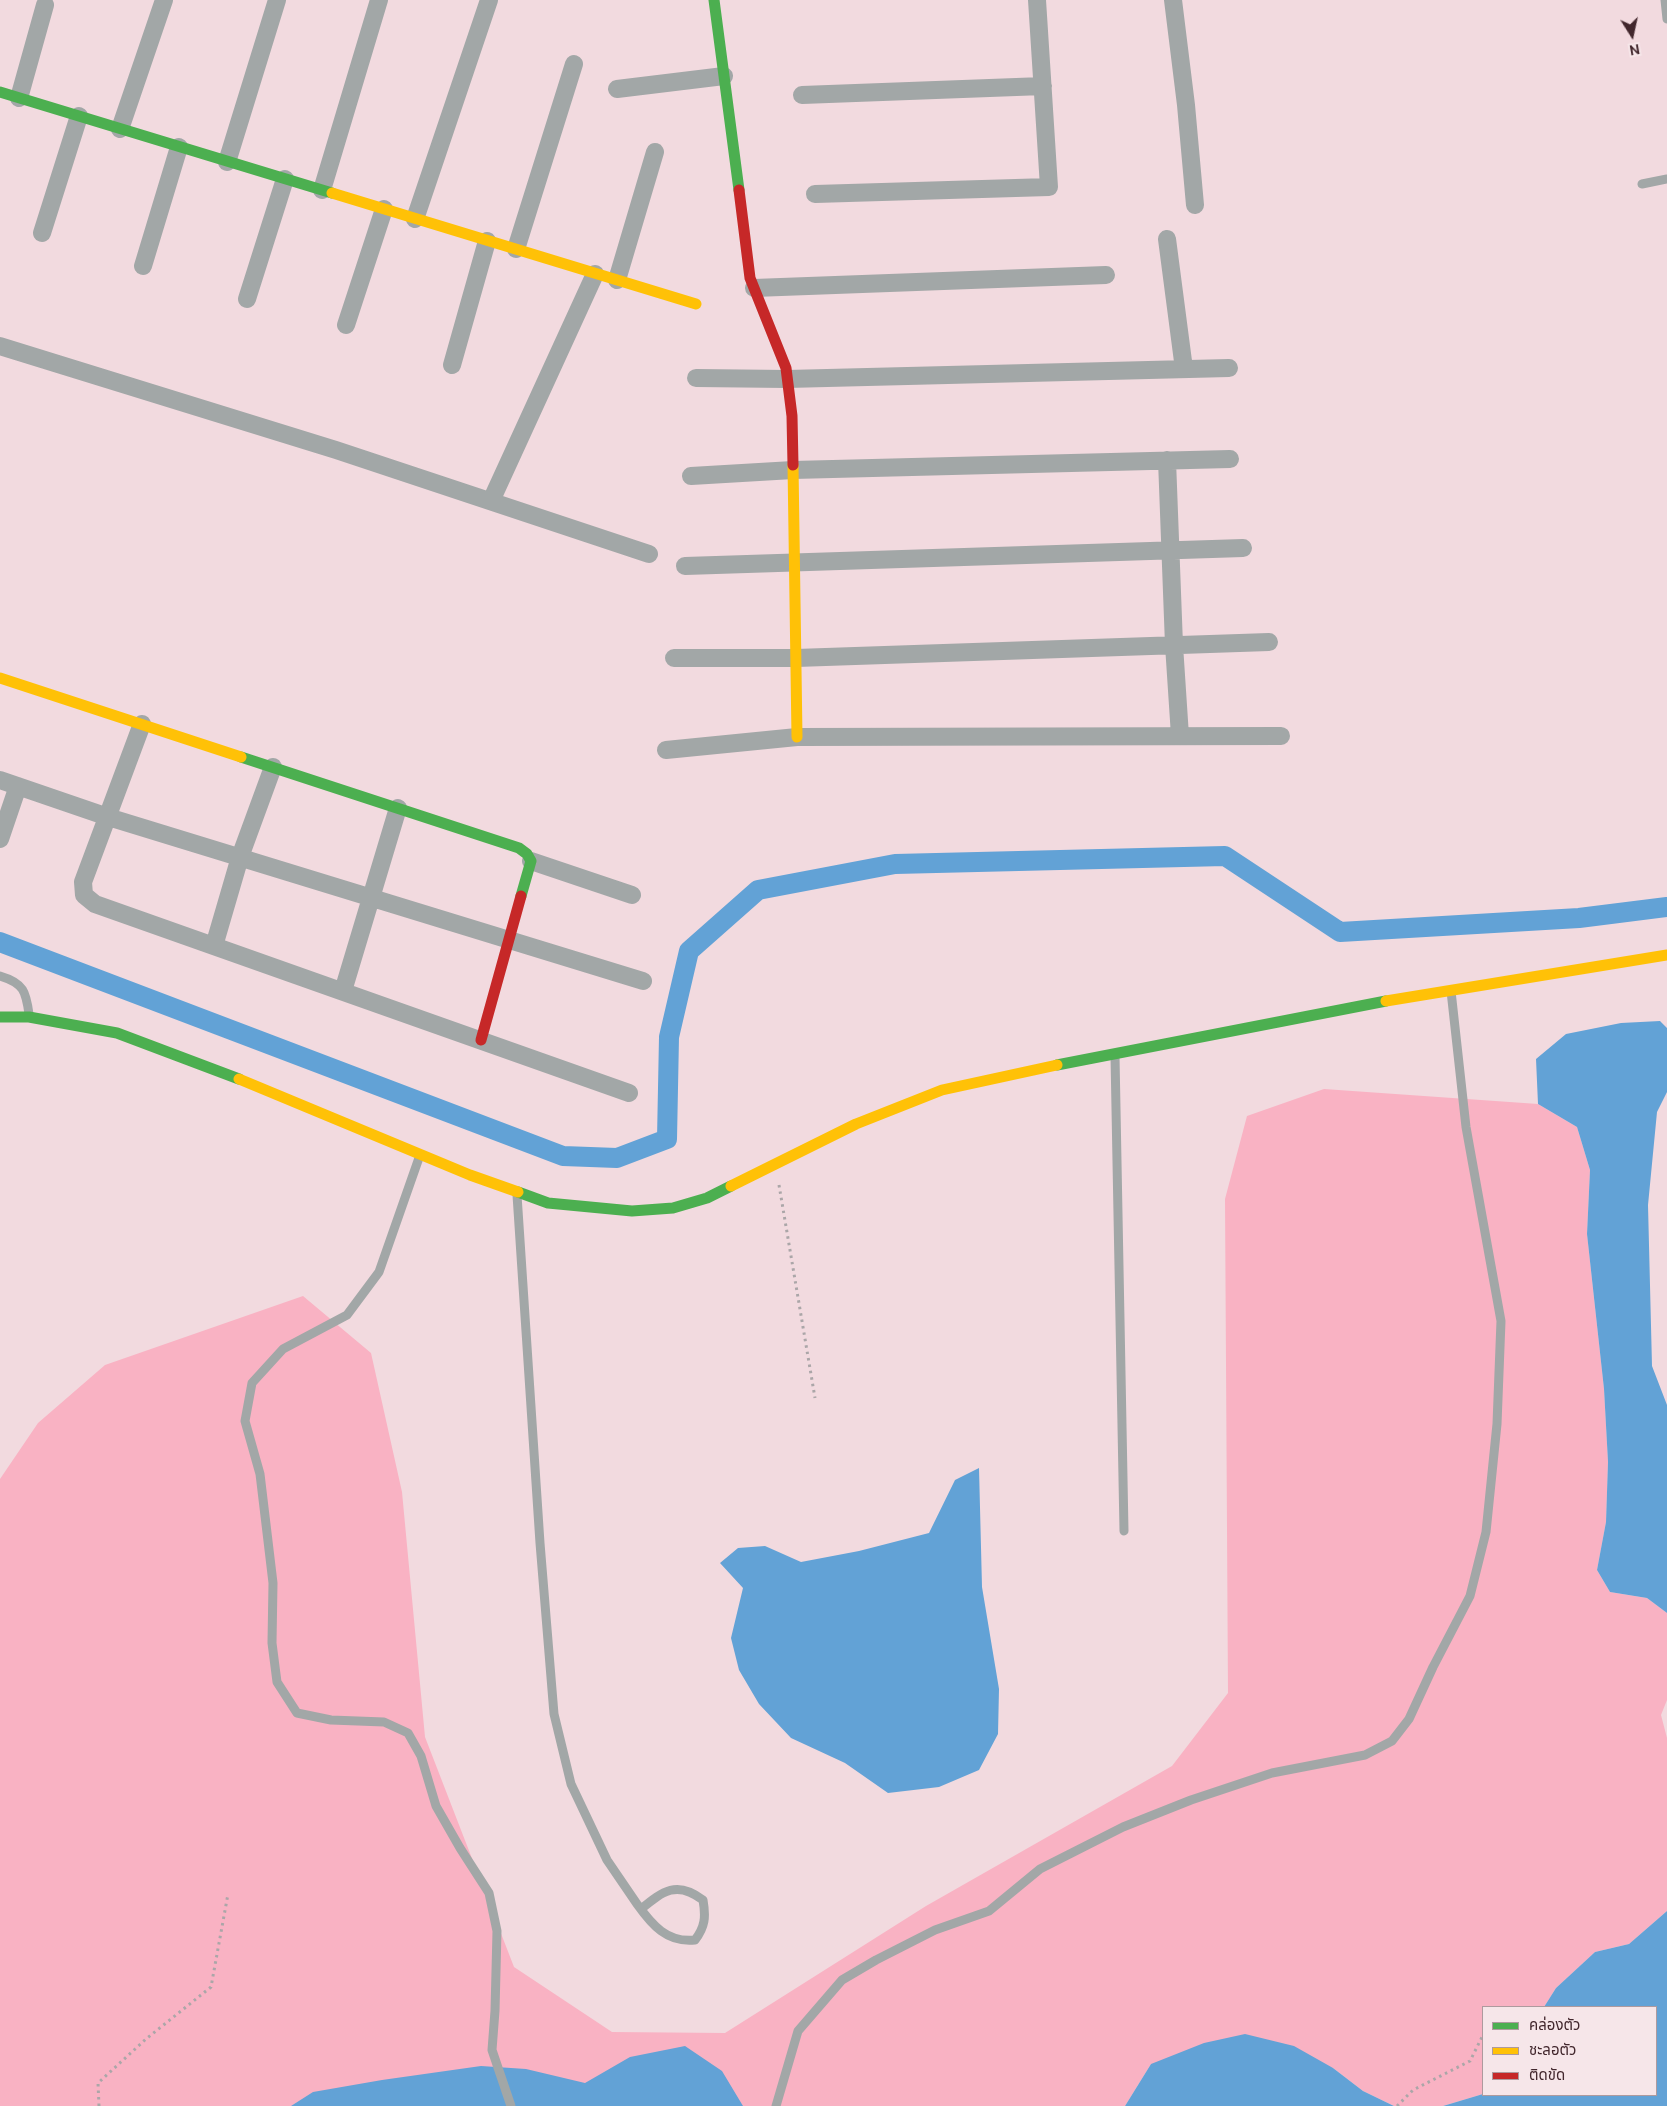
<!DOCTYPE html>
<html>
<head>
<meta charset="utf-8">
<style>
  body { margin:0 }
  #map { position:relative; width:1667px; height:2106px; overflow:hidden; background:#f2dadf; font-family:Ubuntu,"Noto Sans Thai",sans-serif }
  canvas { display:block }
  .legend { position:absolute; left:1482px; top:2006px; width:175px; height:90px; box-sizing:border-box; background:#f6e6e9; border:1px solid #ae9a9e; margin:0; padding:6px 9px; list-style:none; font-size:15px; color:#42272d }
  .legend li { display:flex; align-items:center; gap:10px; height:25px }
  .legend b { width:25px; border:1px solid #ae9a9e }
  .north { position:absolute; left:1607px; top:10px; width:50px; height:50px; -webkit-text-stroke:4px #f6e6e9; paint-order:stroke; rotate:170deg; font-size:14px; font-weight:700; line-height:20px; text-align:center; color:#42272d }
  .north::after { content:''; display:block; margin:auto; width:18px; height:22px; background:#42272d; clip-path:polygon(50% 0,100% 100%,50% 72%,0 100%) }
</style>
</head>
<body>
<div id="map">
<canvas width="1667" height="2106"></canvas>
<ul class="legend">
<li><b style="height:6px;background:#4caf50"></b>คล่องตัว</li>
<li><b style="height:6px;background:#ffc107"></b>ชะลอตัว</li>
<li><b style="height:6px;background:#c62828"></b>ติดขัด</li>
</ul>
<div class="north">N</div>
</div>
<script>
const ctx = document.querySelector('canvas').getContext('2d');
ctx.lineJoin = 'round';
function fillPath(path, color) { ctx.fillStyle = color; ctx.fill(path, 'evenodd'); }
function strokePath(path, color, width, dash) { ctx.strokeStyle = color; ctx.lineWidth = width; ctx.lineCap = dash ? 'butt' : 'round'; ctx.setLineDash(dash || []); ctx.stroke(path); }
fillPath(new Path2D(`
  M 1324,1089 L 1538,1104 L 1577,1127 L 1590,1170 L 1587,1234 L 1604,1389 L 1608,1462 L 1606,1522 L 1597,1570 L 1610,1592 L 1647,1598 L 1667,1613 L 1667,1700 L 1661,1715 L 1667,1738 L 1667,1911 L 1629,1944 L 1595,1952 L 1556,1988 L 1544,2007 L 1483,2007 L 1483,2094 L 1443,2106 L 1394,2106 L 1363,2091 L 1333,2068 L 1151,2064 L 1125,2106 L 0,2106 L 0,1479 L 38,1423 L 105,1365 L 303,1296 L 371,1353 L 402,1492 L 425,1737 L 514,1967 L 612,2032 L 725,2033 L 926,1906 L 1172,1766 L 1228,1693 L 1225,1199 L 1247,1116 Z`), '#f9b2c3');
fillPath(new Path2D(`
  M 1660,1021 L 1667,1028 L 1667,1092 L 1657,1112 L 1648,1205 L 1652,1366 L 1667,1405 L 1667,1613 L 1647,1598 L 1610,1592 L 1597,1570 L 1606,1522 L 1608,1462 L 1604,1389 L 1587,1234 L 1590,1170 L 1577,1127 L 1538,1104 L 1536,1059 L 1566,1034 L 1621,1023 Z
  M 979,1468 L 982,1587 L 999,1689 L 998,1734 L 979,1770 L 939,1787 L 888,1793 L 845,1763 L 791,1738 L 759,1704 L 739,1670 L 731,1638 L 743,1588 L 720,1563 L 738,1548 L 765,1546 L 801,1562 L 859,1551 L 929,1533 L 955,1480 Z
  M 1667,1911 L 1667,2106 L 1443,2106 L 1483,2094 L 1656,2095 L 1656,2007 L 1544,2007 L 1556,1988 L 1595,1952 L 1629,1944 Z
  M 1245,2034 L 1294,2046 L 1333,2068 L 1363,2091 L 1394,2106 L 1125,2106 L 1151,2064 L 1204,2043 Z
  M 685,2046 L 722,2071 L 743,2106 L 291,2106 L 313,2092 L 382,2080 L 481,2066 L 526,2069 L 585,2083 L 630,2057 Z`), '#62a2d6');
strokePath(new Path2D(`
  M 0,942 L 563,1156 L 617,1158 L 667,1139 L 669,1037 L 689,951 L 758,890 L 895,864 L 1225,856 L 1340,932 L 1579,918 L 1667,907`), '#62a2d6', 20);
strokePath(new Path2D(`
  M 779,1185 L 815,1398
  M 99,2106 L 98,2083 L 146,2039 L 211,1987 L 228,1894
  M 1397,2106 L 1413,2090 L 1470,2061 L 1483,2035`), '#aba6a8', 3, [2.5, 4]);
strokePath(new Path2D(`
  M 1665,0 L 1667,19
  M 1642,184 L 1667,179
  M 0,976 C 24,983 26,992 29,1014
  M 1115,1056 L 1124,1531
  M 420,1155 L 379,1272 L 347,1315 L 283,1349 L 252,1383 L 245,1421 L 260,1474 L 273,1583 L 272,1643 L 277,1682 L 297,1713 L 331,1720 L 384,1722 L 408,1733 L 421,1756 L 436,1806 L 460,1848 L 489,1893 L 497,1931 L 495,2011 L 492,2050 L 511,2106
  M 517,1195 L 540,1543 L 554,1714 L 571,1784 L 607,1860 L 637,1904 C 652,1925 667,1943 695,1940 C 705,1927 706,1917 703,1900 C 677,1880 663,1891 641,1909
  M 776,2106 L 798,2031 L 842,1980 L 876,1960 L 935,1930 L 989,1911 L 1040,1869 L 1123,1827 L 1191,1800 L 1272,1773 L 1365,1755 L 1392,1741 L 1409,1719 L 1433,1667 L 1470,1596 L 1486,1532 L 1497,1424 L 1501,1321 L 1466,1127 L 1451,991`), '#a2a7a7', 9);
strokePath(new Path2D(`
  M 1173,0 L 1186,105 L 1195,205
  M 617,89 L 724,76
  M 802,95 L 1043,86
  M 19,98 L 45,5
  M 120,129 L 164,0
  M 227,162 L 277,0
  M 322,190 L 379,0
  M 815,194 L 1049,187 L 1037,0
  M 415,219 L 489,0
  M 42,233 L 79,116
  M 1167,239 L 1184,369
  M 516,249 L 574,64
  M 143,266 L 179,147
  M 617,280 L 655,152
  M 754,288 L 1106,275
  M 247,299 L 285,179
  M 346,325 L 384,209
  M 0,346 L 336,450 L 649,554
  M 452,365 L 487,241
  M 696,378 L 787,379 L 1229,368
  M 1167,460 L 1174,645 L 1180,736
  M 691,476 L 793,470 L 1230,459
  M 491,501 L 595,274
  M 685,566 L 1243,548
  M 674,658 L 796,658 L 1269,642
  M 142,724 L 83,882 L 84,895 L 95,904 L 629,1093
  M 666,750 L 797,737 L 1281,736
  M 0,780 L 108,817 L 643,981
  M 0,839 L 18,786
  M 531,861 L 632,895
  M 214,946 L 240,857 L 273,767
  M 343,991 L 398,808`), '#a2a7a7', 18);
strokePath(new Path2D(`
  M 714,0 L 739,190
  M 0,92 L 332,193
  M 241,757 L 519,848 L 527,854 L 531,861 L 521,896
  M 0,1017 L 29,1017 L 117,1033 L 239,1079
  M 1057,1065 L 1386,1001
  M 518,1192 L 548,1203 L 632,1211 L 673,1208 L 707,1198 L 731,1186`), '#4caf50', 11);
strokePath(new Path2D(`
  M 332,193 L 696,304
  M 793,465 L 797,737
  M 0,678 L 241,757
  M 1386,1001 L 1667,955
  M 239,1079 L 470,1175 L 518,1192
  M 731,1186 L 856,1124 L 942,1090 L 1057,1065`), '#ffc107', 11);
strokePath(new Path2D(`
  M 739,190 L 750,278 L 786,368 L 792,416 L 793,465
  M 481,1040 L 521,896`), '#c62828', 11);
</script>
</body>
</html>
